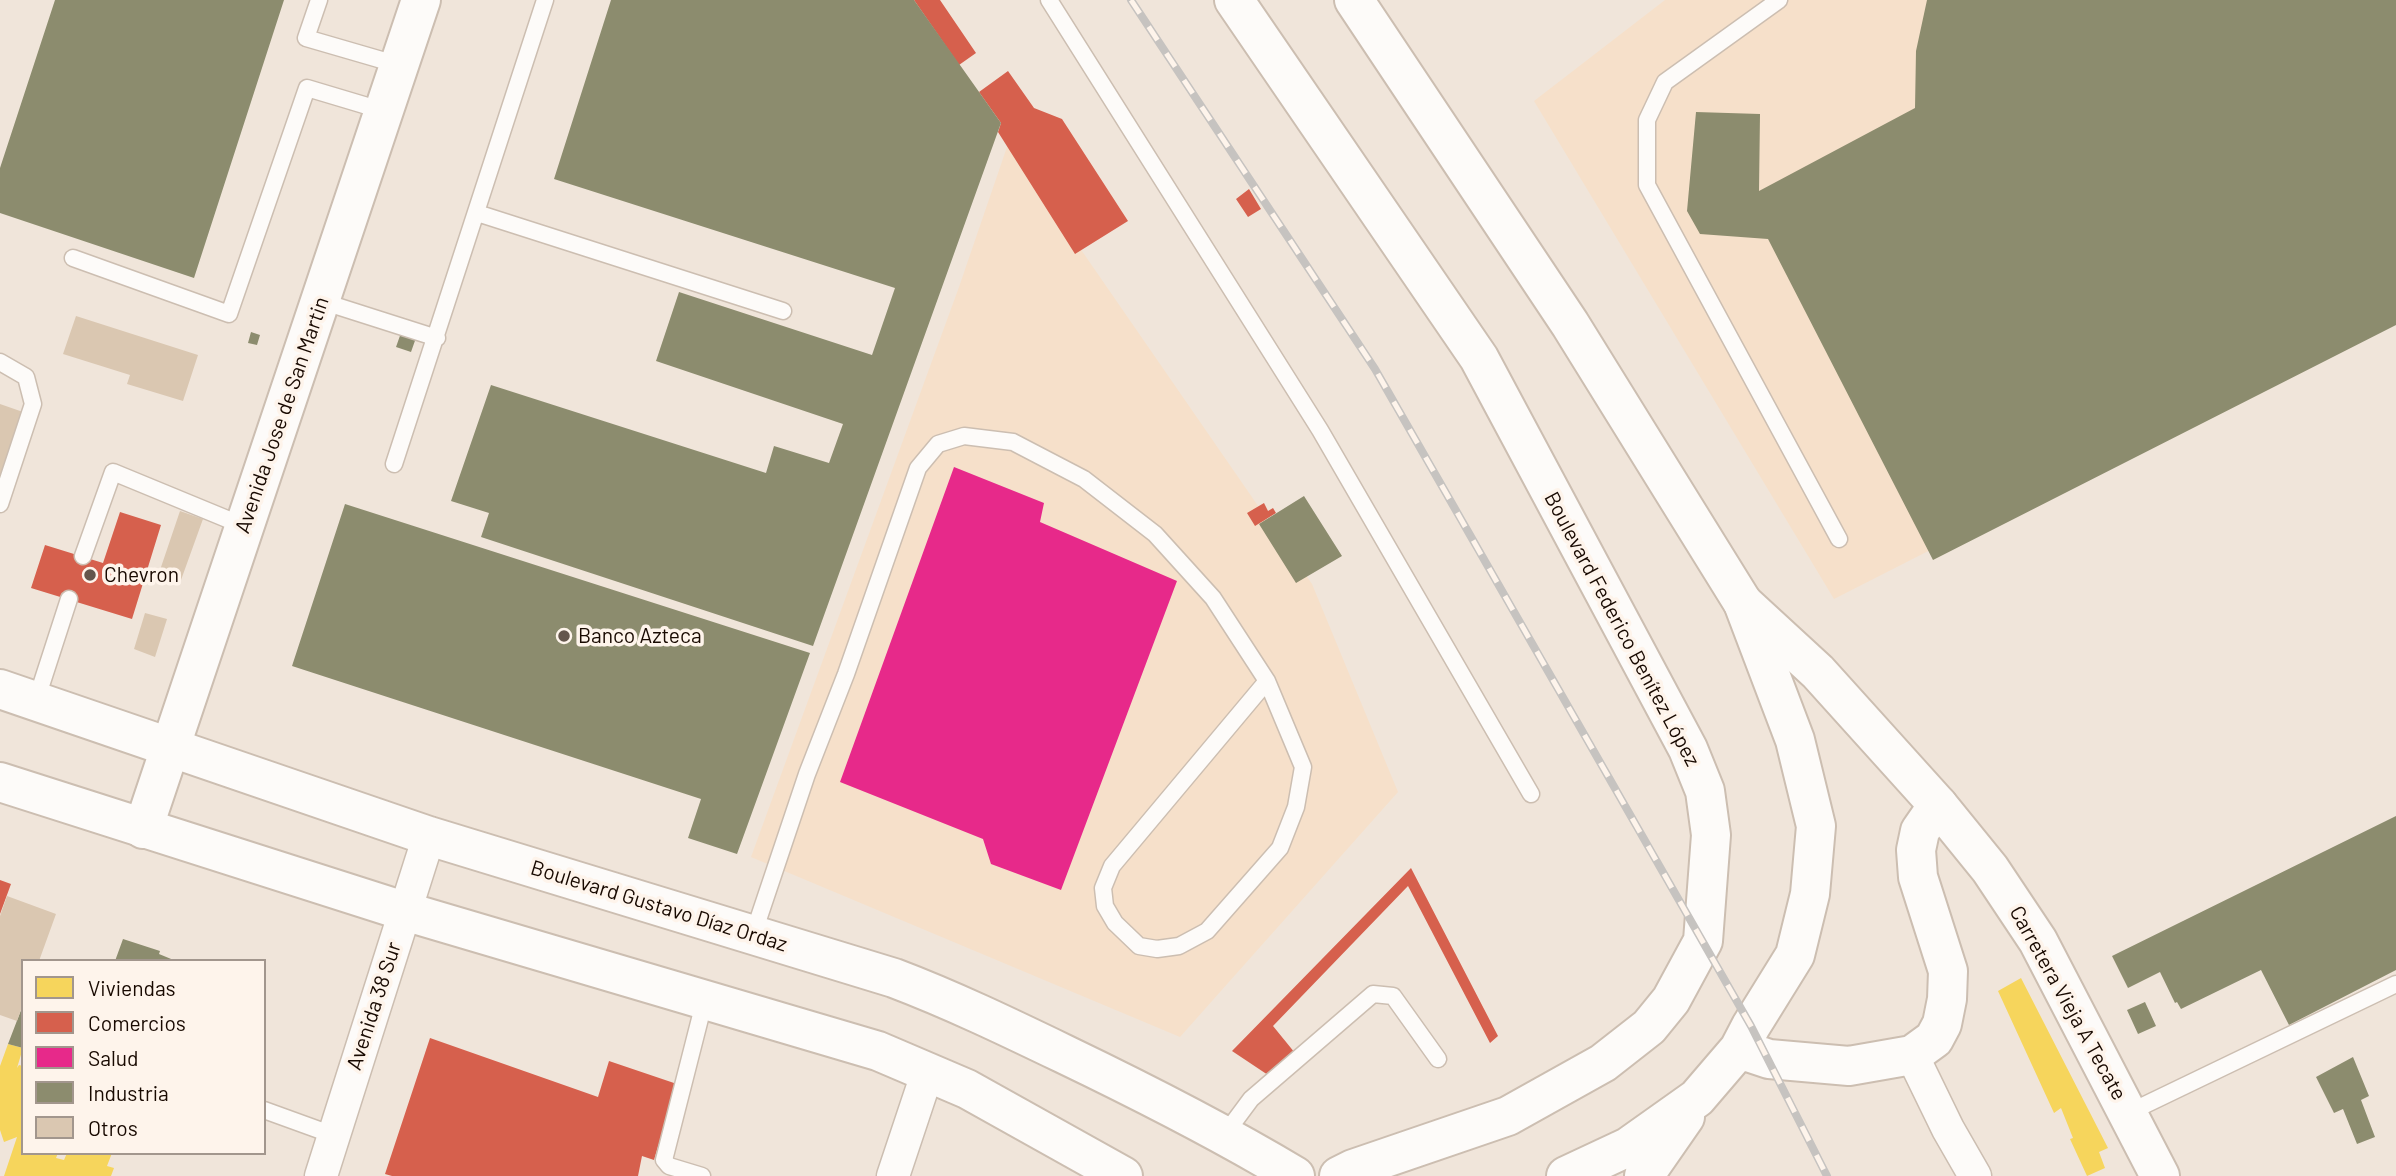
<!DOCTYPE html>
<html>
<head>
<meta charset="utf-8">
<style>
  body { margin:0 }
  #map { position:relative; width:2396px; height:1176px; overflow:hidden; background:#f0e5da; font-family:Barlow,sans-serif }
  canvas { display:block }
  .legend { position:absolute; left:21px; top:959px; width:245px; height:196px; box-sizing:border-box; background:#fef4eb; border:2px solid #a2968d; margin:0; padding:9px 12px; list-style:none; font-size:21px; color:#180900 }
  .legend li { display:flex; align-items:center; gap:14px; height:35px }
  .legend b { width:35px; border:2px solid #a2968d }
</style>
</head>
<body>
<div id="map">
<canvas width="2396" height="1176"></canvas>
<ul class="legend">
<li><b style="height:19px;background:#f6d55c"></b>Viviendas</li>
<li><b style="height:19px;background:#d6604d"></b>Comercios</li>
<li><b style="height:19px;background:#e7298a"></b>Salud</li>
<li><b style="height:19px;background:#8c8c6e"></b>Industria</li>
<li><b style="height:19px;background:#dac7b1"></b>Otros</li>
</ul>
</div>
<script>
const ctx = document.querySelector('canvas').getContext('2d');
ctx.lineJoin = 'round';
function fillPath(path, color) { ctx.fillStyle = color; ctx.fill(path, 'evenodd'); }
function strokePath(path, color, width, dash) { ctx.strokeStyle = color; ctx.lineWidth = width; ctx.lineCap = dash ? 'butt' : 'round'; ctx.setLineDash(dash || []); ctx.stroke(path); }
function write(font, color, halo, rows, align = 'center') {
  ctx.font = font + ' Barlow,sans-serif'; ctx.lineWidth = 7; ctx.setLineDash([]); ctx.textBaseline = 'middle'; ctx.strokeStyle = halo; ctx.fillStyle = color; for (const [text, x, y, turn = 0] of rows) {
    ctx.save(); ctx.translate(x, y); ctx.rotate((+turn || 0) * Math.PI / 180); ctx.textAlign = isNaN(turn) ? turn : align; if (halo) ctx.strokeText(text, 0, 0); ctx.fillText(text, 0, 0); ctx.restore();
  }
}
fillPath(new Path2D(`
  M 1665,0 L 2396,0 L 2396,313 L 1834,599 L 1534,101 Z
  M 1008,144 L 1312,584 L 1398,792 L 1180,1037 L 751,857 L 959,287 Z`), '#f6e0ca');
fillPath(new Path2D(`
  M 2021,978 L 2108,1148 L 2099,1152 L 2105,1168 L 2087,1176 L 2070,1139 L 2073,1138 L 2061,1108 L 2054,1113 L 1998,991 Z
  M 8,1044 L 23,1048 L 17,1068 L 19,1065 L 23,1066 L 23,1153 L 58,1153 L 56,1158 L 64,1160 L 67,1153 L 112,1153 L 107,1166 L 114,1168 L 111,1176 L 4,1176 L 17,1137 L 4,1142 L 0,1130 L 0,1066 Z`), '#f6d55c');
fillPath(new Path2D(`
  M 914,0 L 940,0 L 976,53 L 959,65 Z
  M 1008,71 L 1034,108 L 1062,119 L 1128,221 L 1075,254 L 998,132 L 1001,123 L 979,92 Z
  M 1249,189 L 1261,209 L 1248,217 L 1236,199 Z
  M 1264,503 L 1268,511 L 1273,508 L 1276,513 L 1255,526 L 1247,513 Z
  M 120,512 L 161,525 L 132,619 L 31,588 L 45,545 L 103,563 Z
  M 1411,868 L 1498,1036 L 1490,1043 L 1408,886 L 1273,1026 L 1295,1053 L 1271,1077 L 1232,1051 Z
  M 0,880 L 11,884 L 0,914 Z
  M 430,1038 L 598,1097 L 609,1061 L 674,1083 L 676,1087 L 654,1160 L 642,1156 L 638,1176 L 392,1176 L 385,1174 Z`), '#d6604d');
fillPath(new Path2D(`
  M 954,467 L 1044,503 L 1040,522 L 1177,581 L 1061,890 L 991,864 L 983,839 L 840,782 Z`), '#e7298a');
fillPath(new Path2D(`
  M 55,0 L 284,0 L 194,278 L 0,213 L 0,168 Z
  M 611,0 L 914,0 L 1001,123 L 813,646 L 481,537 L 489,513 L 451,501 L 491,385 L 766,473 L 774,446 L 829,463 L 843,424 L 656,361 L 679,292 L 872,355 L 895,288 L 554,179 Z
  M 1927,0 L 2396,0 L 2396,325 L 1933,560 L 1768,239 L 1700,234 L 1687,211 L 1696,112 L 1760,114 L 1759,191 L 1915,108 L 1916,51 Z
  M 402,330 L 417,335 L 411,352 L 396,347 Z
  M 251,332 L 260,335 L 257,345 L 248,343 Z
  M 1304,496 L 1342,556 L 1296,583 L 1259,524 Z
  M 345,504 L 810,653 L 737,854 L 688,838 L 701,799 L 292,666 Z
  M 2396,816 L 2396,970 L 2289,1025 L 2261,970 L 2181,1009 L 2177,1002 L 2175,1003 L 2160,972 L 2128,988 L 2112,956 Z
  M 123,939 L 160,951 L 159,954 L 176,961 L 115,961 Z
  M 2145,1002 L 2156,1026 L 2138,1034 L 2127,1010 Z
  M 23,1005 L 23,1048 L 8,1044 Z
  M 2353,1057 L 2369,1096 L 2361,1100 L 2375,1137 L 2357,1144 L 2343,1109 L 2334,1113 L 2316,1077 Z`), '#8c8c6e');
fillPath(new Path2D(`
  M 76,316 L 198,355 L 183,401 L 127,384 L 130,375 L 63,354 Z
  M 0,404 L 23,412 L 1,479 L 0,479 Z
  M 180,511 L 203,519 L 181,580 L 159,573 Z
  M 145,613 L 167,619 L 155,657 L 134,649 Z
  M 7,896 L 56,914 L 39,961 L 23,961 L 23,1004 L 17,1021 L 0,1015 L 0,916 Z`), '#dac7b1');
const service = new Path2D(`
  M 319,0 L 306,38 L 399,65
  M 1049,0 L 1320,430 L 1531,794
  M 1779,0 L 1665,82 L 1647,120 L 1647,185 L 1839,539
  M 477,213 L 783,311
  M 73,258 L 229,314 L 307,88 L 384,111
  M 321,301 L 437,338
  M 0,362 L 26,377 L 33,404 L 0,504
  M 394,464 L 545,0
  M 83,556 L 113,472 L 244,526
  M 36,701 L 69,599
  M 753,935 L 807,774 L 846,674 L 918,468 L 938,444 L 964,436 L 1013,442 L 1084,479 L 1155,534 L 1213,598 L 1267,681 L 1303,767 L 1296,807 L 1280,848 L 1207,931 L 1179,946 L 1157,949 L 1139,946 L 1115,923 L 1105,906 L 1103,888 L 1112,866 L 1267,681
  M 264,1110 L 333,1135
  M 2128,1113 L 2396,984
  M 1225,1134 L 1251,1099 L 1373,994 L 1393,996 L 1438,1059
  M 702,1176 L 669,1166 L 664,1160 L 705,999`);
const minor = new Path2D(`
  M 1912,1055 L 1948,1129 L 1975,1176
  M 321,1176 L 429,836
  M 893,1176 L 928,1071`);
const tertiary = new Path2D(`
  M 1743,603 L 1818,672 L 1938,805 L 1990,869 L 2038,941 L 2160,1176`);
const secondary = new Path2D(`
  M 143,829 L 421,0`);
const primary = new Path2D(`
  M 1234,0 L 1479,358 L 1688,749 L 1705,791 L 1711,835 L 1703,941 L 1671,1000 L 1649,1027 L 1603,1063 L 1508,1116 L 1353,1169 L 1339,1176
  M 1354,0 L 1570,324 L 1743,603 L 1795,740 L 1816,826 L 1810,894 L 1795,955 L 1751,1026 L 1739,1049 L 1697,1098 L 1628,1147 L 1566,1176
  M 0,689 L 429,836 L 894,978 C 952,1000 1008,1027 1064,1054 C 1143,1092 1220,1131 1295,1176
  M 0,782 L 404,911 L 878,1051 L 967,1089 L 1123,1176
  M 1739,1049 L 1769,1059 L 1849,1066 L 1912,1055 L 1934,1039 L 1942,1024 L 1947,999 L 1948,971 L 1918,877 L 1916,850 L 1920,831 L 1938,805
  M 1644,1176 L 1685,1117`);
strokePath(service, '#ccbeb1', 19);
strokePath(minor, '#ccbeb1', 35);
strokePath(tertiary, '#ccbeb1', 42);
strokePath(secondary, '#ccbeb1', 42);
strokePath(primary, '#ccbeb1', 42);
strokePath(service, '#fdfbf9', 16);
strokePath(minor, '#fdfbf9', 32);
strokePath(tertiary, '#fdfbf9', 38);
strokePath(secondary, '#fdfbf9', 38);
strokePath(primary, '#fdfbf9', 38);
const rail = new Path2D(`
  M 1131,0 L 1375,369 L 1751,1026 L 1827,1176`);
strokePath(rail, '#c6c3c0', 8);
strokePath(rail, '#fef4eb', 5, [16]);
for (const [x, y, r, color] of [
  [90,575,7,"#64564c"],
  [564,636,7,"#64564c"]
]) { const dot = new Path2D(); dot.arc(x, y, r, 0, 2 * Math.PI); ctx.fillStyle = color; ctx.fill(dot); strokePath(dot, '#fef4eb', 2.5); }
write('21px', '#180900', '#fef4eb', [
  ["Avenida Jose de San Martin",282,415,-71],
  ["Boulevard Federico Benítez López",1622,629,62],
  ["Boulevard Gustavo Díaz Ordaz",659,906,17],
  ["Carretera Vieja A Tecate",2068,1003,61],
  ["Avenida 38 Sur",374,1006,-72]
]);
write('21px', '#180900', '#fef4eb', [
  ["Chevron",104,575],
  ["Banco Azteca",578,636]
], 'left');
</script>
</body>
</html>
